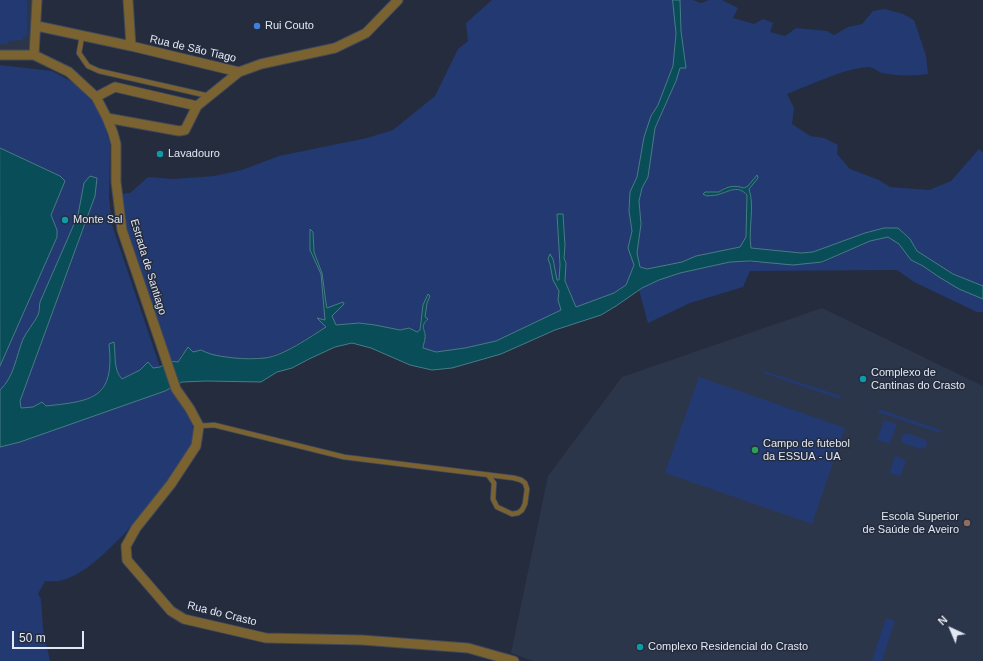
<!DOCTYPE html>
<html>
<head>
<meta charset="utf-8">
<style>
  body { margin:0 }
  #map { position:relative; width:983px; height:661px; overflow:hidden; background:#242c3d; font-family:Arial,sans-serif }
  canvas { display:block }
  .north { position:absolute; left:931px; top:609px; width:40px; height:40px; -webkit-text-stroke:3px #242c3d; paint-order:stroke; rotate:316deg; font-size:11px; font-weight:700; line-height:16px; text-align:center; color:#e2e8f3 }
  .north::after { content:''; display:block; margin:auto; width:14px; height:18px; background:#e2e8f3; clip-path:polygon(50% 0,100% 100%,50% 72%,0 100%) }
  .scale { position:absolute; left:12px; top:631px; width:72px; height:18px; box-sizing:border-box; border:2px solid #e2e8f3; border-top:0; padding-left:5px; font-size:12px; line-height:14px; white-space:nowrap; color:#e2e8f3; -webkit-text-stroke:3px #242c3d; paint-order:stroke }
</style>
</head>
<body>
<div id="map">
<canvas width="983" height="661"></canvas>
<div class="north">N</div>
<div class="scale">50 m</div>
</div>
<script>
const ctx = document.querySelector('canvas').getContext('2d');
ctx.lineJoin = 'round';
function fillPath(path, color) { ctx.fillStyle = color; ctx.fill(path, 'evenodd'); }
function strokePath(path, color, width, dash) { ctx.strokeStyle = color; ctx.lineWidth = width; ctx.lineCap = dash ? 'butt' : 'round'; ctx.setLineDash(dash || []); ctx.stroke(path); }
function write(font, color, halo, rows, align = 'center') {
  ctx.font = font + ' Arial,sans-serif'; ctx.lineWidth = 3; ctx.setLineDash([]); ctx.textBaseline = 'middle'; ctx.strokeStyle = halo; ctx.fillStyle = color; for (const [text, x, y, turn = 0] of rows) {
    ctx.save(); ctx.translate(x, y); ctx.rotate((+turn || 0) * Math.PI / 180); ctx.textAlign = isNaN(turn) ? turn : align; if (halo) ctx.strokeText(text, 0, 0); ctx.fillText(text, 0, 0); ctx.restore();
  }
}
fillPath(new Path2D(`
  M 0,0 L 37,0 L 34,55 L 0,55 Z
  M 822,308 L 983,386 L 983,661 L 533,661 L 511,653 L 548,476 L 622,377 Z`), '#2c364b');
fillPath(new Path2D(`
  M 0,0 L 27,0 L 27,34 L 22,40 L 8,41 L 8,44 L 0,44 Z
  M 492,0 L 673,0 L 676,34 L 673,66 L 658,106 L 651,116 L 637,177 L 630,192 L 629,211 L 632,231 L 628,248 L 634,264 L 626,285 L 614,293 L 576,307 L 565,281 L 566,264 L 564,258 L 565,245 L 564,223 L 562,219 L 558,228 L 560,265 L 559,280 L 557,280 L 553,259 L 548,259 L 550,264 L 553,280 L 559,291 L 558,300 L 561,310 L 496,341 L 465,348 L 436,352 L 423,348 C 423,345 425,341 425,338 C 426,330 420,326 428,319 L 425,317 L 427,303 L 430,296 L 428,294 L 421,316 L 420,330 L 417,332 L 409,328 L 400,330 L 375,325 L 359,323 L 336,325 L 332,316 L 343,302 L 328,308 L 326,303 L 321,269 L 314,252 L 314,240 L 313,235 L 310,250 L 321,274 L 325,321 L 318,319 L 326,327 L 287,350 L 266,358 L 242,359 L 213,356 L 201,350 L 182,354 L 178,362 L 169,361 L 124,231 L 120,194 L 130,193 L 148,177 L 174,179 L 214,176 L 242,170 L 279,156 L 367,138 L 393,130 L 435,96 L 458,49 L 468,41 L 466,23 Z
  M 680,0 L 693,0 L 701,3 L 709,0 L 722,0 L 738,8 L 733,18 L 754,24 L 763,19 L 773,23 L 770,32 L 785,36 L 796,28 L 827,31 L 834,35 L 848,27 L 862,24 L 873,11 L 885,9 L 903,14 L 914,20 L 926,56 L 928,74 C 913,76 897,76 882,73 C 877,71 873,67 868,67 C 842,69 811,85 787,94 L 794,108 L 792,124 L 810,136 L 824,138 L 838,145 L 837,154 L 850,169 L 879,180 L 890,187 L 929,190 L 951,181 L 979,149 L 983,153 L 983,286 L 953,274 L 917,251 L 910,239 L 884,228 L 865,233 L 813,252 L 801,253 L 751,248 C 748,228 755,207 749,189 L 752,184 L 744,188 L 725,187 L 719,192 L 707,196 C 711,195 716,196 720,194 C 730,191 738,185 747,195 L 746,237 L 740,247 L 696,256 L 682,262 L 647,269 L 640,267 L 637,253 L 641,224 L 639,201 L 642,188 L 648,177 L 655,128 L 676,81 L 680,68 L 686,68 L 681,31 Z
  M 0,65 L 52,71 L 74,83 L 91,100 L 103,119 L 110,143 L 109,198 L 112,225 L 160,367 L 153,368 L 148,362 L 140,370 L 122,379 C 113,370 116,355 114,343 L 109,344 C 115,399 92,401 46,406 L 42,402 L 33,407 L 21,408 L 20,401 L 90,211 L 84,183 L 78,215 L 40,302 C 39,306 40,311 38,315 C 34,323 27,330 23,339 C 16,357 14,377 0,390 L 0,366 L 57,237 L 57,230 L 51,215 L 65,181 L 60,176 L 0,148 Z
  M 888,237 L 899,244 L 911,260 L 923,266 L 939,277 L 959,289 L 983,299 L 983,312 L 977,312 L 914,282 L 897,270 L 750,271 L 743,287 L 690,303 L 648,323 L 639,290 L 659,280 L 680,273 L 730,262 L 822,263 L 870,241 Z
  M 764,371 L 841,396 L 840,399 L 763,373 Z
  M 699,377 L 845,428 L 812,524 L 665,473 Z
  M 171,388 C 177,398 195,423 194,434 C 193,464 113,550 88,567 C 81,572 71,578 63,580 C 58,582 51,581 45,581 L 38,594 L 41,599 L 43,629 L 50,661 L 0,661 L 0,447 L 20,442 Z
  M 879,409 L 941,430 L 940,433 L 878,412 Z
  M 884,420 L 897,424 L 890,444 L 877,440 Z
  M 906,433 L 924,439 L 927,442 L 926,447 L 921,449 L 903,443 L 901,440 L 901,437 Z
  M 895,456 L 906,460 L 901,476 L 890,473 Z
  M 886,618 L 895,621 L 882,661 L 872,661 Z`), '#233972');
const water = new Path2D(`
  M 673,0 L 680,0 L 681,31 L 686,68 L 680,68 L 676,81 L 655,128 L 648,177 L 642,188 L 639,201 L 641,224 L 637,253 L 640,267 L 647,269 L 682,262 L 696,256 L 740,247 L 746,237 L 747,195 C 738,185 730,191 720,194 C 716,196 711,195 707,196 L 703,194 L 705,192 L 719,192 C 727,186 735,185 744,188 L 748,186 L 757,175 L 758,178 L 749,189 C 755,207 748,228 751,248 L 801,253 L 813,252 L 865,233 L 884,228 L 898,228 L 910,239 L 917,251 L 953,274 L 983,286 L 983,299 L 959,289 L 939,277 L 923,266 L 911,260 L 899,244 L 888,237 L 870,241 L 822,262 L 793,265 L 750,261 L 730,262 L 680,273 L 659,280 L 642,288 L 616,306 L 601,315 L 555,330 L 501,354 L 452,368 L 432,370 L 410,365 L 371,348 L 352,343 L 335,347 L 309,359 L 292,368 L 277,372 L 261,382 L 206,381 L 182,382 L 165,391 L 20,442 L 0,447 L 0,390 C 14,377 16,357 23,339 C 27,331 34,323 38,315 C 40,311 39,306 40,302 L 78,215 L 84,183 L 90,176 L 97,178 L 95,196 L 20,401 L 21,408 L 33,407 L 42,402 L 46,406 C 92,401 115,399 109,344 L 114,342 C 116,355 113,370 122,379 L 140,370 L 148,362 L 153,368 L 160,367 L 169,361 L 178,362 L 188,347 L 193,352 L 201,350 C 213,356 220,356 234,358 C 244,359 255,359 265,358 C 283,356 310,337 326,327 L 317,318 L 325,320 L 321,274 L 310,250 L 310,229 L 313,232 L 314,252 L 322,273 L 326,303 L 327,308 L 343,302 L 344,304 L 332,316 L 336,325 L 359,323 L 375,325 L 400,330 L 409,328 L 417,332 L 420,330 L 423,305 L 428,294 L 430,296 L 427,303 L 425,317 L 428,319 C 419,327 426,329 425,338 C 425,341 423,345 423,348 L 436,352 L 465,348 L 496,341 L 561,310 L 558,300 L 559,291 L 553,280 L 550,264 L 548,259 L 550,254 L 553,259 L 557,280 L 559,280 L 560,265 L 557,214 L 563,214 L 565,245 L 564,258 L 566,263 L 565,281 L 576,307 L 614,293 L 626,285 L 634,265 L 628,248 L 632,231 L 629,211 L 630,192 L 637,177 L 644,137 L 651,116 L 658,105 L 673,66 L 676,34 Z
  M 0,148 L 60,176 L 65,181 L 51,215 L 57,230 L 57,237 L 0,366 Z`);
fillPath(water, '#084d58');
strokePath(water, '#497c86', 1);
const service = new Path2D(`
  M 82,36 L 79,53 L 88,66 L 99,71 L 209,96
  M 199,426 L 214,425 L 344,457 L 514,478 L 521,480 L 525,483 L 527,489 L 525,504 L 522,510 L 518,513 L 512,514 L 497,507 L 493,499 L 494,483 L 488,475`);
const minor = new Path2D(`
  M 128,0 L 131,46
  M 37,26 L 131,46 L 239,72 L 261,64 L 335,48 L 366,33 L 398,0
  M 0,55 L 34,55 L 69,72 L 96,97 L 107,118 L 113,133 L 116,144 L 116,182 L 122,230 L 176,389 L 190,409 L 199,426 L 196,446 L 171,484 L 136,528 L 126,546 L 127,560 L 171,611 L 184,619 L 266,638 L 362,640 L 468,648 L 514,661
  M 34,55 L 37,0
  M 96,97 L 115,87 L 197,106
  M 107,118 L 179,131 L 185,130 L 197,106 L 239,72`);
strokePath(service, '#424a5a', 6);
strokePath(minor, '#424a5a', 11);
strokePath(service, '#7a6330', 4.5);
strokePath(minor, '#7a6330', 9);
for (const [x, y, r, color] of [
  [257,26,4,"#3f7fe0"],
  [160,154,4,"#0f9aa8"],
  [65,220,4,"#0f9aa8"],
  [863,379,4,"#0f9aa8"],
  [755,450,4,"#2e9e5b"],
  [967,523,4,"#8d6e63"],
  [640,647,4,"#0f9aa8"]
]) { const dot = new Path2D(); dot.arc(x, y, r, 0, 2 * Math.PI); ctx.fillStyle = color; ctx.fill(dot); strokePath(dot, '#242c3d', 1.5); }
write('11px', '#e2e8f3', '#242c3d', [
  ["Rui Couto",265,26],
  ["Lavadouro",168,154],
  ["Monte Sal",73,220],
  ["Complexo de",871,373],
  ["Cantinas do Crasto",871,386],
  ["Campo de futebol",763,444],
  ["da ESSUA - UA",763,457],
  ["Escola Superior",959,517,"right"],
  ["de Saúde de Aveiro",959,530,"right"],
  ["Complexo Residencial do Crasto",648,647]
], 'left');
write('11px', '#e2e8f3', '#242c3d', [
  ["Rua de São Tiago",193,49,13],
  ["Estrada de Santiago",148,267,73],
  ["Rua do Crasto",222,614,14]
]);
</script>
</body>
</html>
